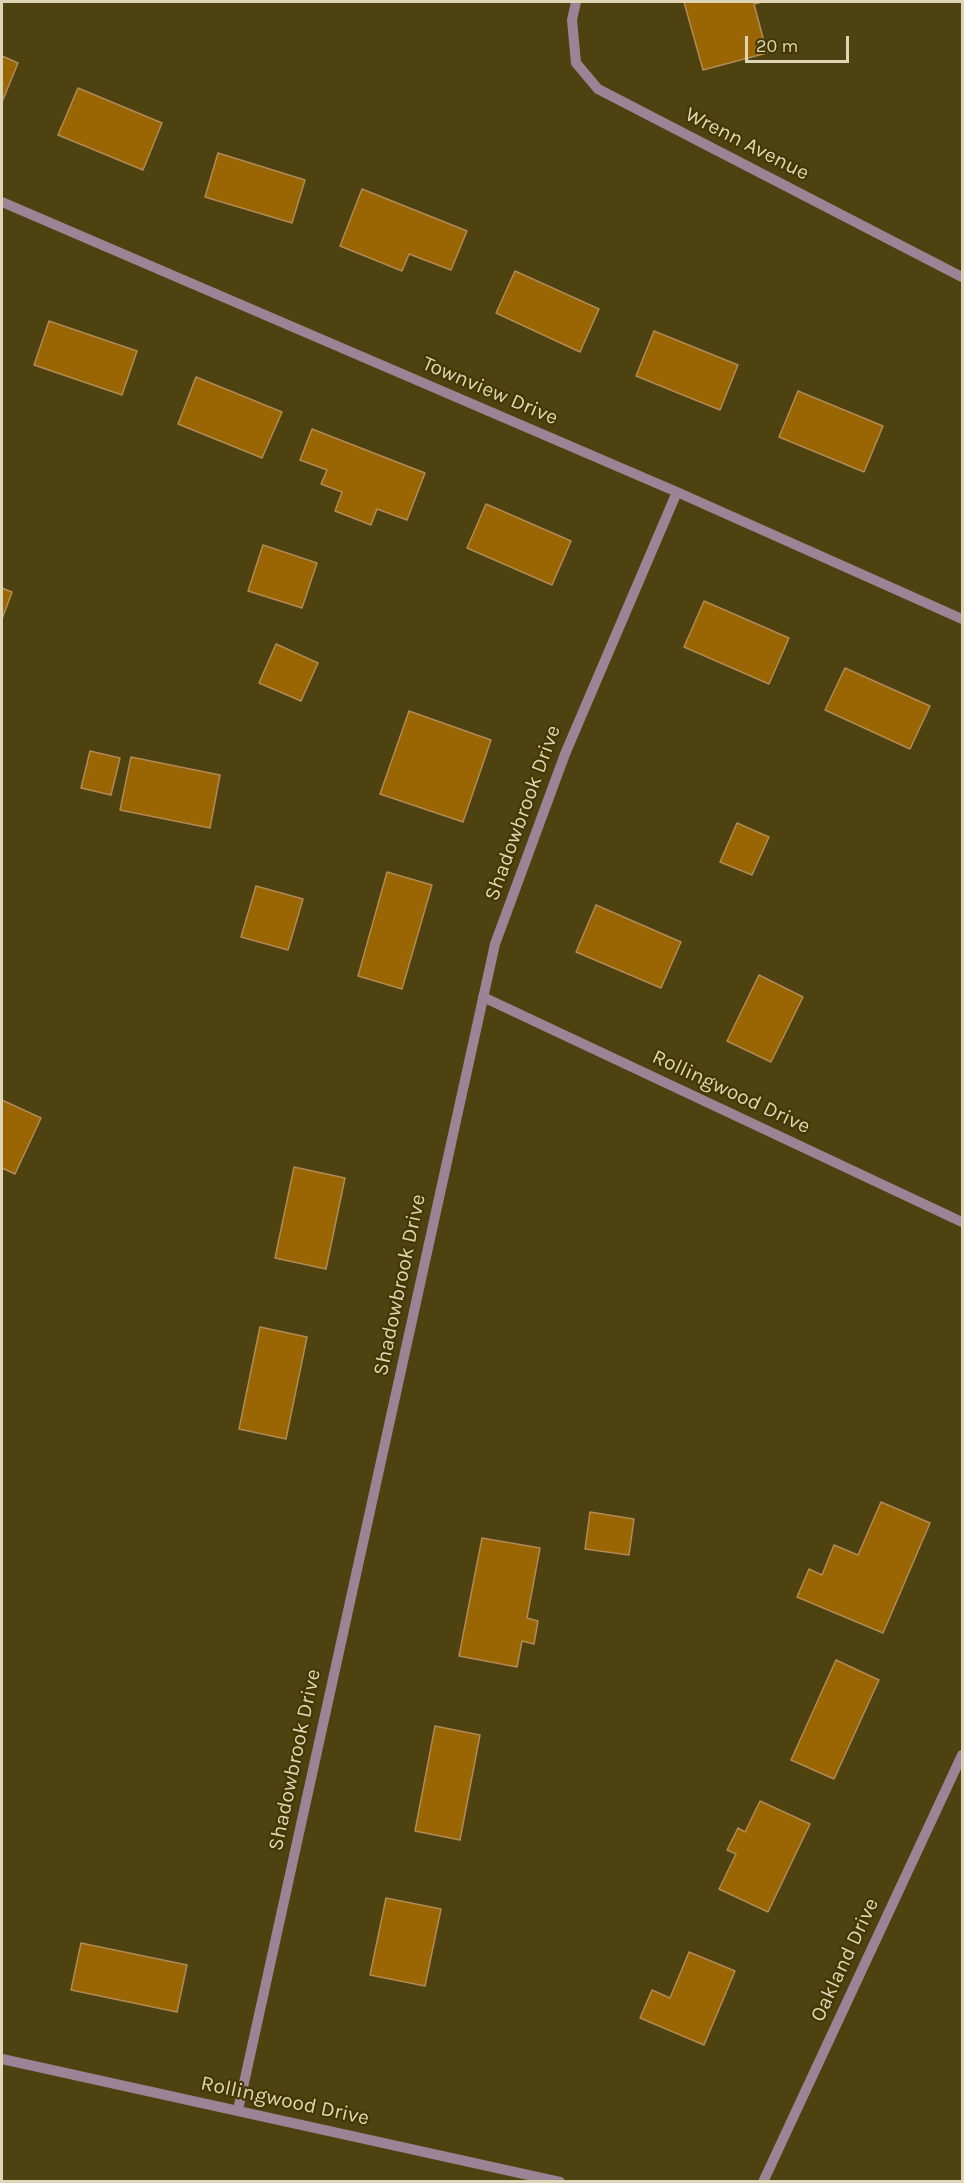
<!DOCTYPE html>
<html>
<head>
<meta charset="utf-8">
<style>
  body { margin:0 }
  #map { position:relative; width:964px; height:2183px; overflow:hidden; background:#4e4210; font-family:Karla,sans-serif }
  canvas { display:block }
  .frame { position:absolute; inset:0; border:3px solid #ded5b6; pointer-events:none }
  .scale { position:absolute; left:745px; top:36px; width:104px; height:27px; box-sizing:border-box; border:3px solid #ded5b6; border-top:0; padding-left:8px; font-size:18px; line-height:21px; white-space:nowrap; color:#ded5b6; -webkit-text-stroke:4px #443702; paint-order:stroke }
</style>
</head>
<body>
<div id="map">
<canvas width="964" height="2183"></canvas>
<div class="frame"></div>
<div class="scale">20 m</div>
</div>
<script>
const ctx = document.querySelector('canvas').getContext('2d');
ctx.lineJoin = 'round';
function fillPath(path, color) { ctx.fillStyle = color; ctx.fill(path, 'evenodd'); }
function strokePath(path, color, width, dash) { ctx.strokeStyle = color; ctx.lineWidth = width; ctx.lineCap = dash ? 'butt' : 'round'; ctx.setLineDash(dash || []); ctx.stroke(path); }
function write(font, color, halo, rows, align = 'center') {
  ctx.font = font + ' Karla,sans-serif'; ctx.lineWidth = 4.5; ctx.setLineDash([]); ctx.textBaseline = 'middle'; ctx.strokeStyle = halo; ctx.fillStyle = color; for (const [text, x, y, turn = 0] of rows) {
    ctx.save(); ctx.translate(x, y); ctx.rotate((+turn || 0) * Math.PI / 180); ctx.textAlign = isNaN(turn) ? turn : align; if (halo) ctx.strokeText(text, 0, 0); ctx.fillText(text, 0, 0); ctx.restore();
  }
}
const building = new Path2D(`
  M 684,2 L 762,2 L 754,4 L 767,53 L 703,70 Z
  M 2,56 L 18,63 L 2,102 Z
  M 78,88 L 162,123 L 143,170 L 58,135 Z
  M 218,153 L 305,180 L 292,223 L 205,197 Z
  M 362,189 L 467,231 L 451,270 L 409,254 L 402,271 L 340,246 Z
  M 515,271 L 599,309 L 580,352 L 496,313 Z
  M 49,321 L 137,351 L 122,395 L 34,365 Z
  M 654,331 L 738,365 L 720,410 L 636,376 Z
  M 196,377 L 282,412 L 262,458 L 178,424 Z
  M 798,391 L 883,426 L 864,472 L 779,437 Z
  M 312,429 L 425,473 L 407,520 L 377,509 L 371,525 L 335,511 L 342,492 L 321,484 L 327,470 L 300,460 Z
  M 486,504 L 571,541 L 552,585 L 467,548 Z
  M 263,545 L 317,563 L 302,608 L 248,591 Z
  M 2,588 L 12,592 L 2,619 Z
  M 704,601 L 789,638 L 769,684 L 684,647 Z
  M 276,644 L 318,663 L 301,701 L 259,683 Z
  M 845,668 L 930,706 L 910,749 L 825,710 Z
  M 409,711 L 491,740 L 463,822 L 380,794 Z
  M 90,751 L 120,758 L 111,795 L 81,788 Z
  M 131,757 L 220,775 L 210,828 L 120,810 Z
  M 737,823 L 769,837 L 752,875 L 720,862 Z
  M 387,872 L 432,885 L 402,989 L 358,976 Z
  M 256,886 L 303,899 L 288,950 L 241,937 Z
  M 596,905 L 681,942 L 661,988 L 576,952 Z
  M 759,975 L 803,997 L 771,1062 L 727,1041 Z
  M 2,1100 L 41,1118 L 15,1174 L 2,1168 Z
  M 294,1167 L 345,1178 L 326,1269 L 275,1258 Z
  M 260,1327 L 307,1337 L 286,1439 L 239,1429 Z
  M 881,1502 L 930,1523 L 883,1633 L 797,1597 L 809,1569 L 822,1575 L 834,1545 L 858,1555 Z
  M 590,1512 L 634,1519 L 629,1555 L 585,1549 Z
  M 482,1538 L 540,1548 L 527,1618 L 538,1621 L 534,1644 L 522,1641 L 517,1667 L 459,1656 Z
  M 836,1660 L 879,1680 L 834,1779 L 791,1760 Z
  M 435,1726 L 480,1735 L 460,1840 L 415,1831 Z
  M 760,1801 L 810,1824 L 768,1912 L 719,1889 L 736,1854 L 727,1850 L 738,1828 L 745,1832 Z
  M 386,1898 L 441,1909 L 425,1986 L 370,1975 Z
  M 81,1943 L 187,1965 L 177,2012 L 71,1990 Z
  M 689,1952 L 735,1971 L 704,2045 L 640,2018 L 652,1990 L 670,1998 Z`);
fillPath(building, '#996603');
strokePath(building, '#b18a55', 1.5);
strokePath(new Path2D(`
  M 576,2 L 572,20 L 576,63 L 598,89 L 962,277
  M 2,202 L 677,492 L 962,619
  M 483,997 L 962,1222
  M 2,2059 L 560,2182
  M 238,2110 L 495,944 L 565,754 L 677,492
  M 763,2182 L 962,1755`), '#9c8496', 10);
write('21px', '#ded5b6', '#443702', [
  ["Wrenn Avenue",747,144,27],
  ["Townview Drive",490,391,23],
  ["Shadowbrook Drive",523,813,-70],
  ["Rollingwood Drive",731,1092,25],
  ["Shadowbrook Drive",400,1285,-78],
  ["Shadowbrook Drive",295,1760,-78],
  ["Oakland Drive",845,1960,-65],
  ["Rollingwood Drive",285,2101,12]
]);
</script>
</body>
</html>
